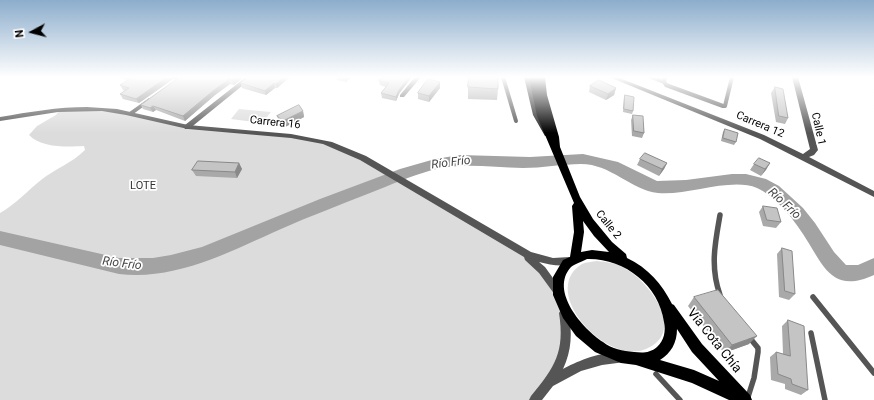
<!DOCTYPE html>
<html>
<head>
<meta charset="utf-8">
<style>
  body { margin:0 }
  #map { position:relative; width:874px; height:400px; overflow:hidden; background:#fff; font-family:Roboto,sans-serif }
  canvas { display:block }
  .north { position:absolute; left:12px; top:12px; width:40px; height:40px; -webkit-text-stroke:3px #fff; paint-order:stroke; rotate:263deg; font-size:11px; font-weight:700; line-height:16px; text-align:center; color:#000 }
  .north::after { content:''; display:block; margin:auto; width:14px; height:18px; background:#000; clip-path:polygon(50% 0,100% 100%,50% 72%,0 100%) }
</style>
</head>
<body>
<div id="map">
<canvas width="874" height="400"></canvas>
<div class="north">N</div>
</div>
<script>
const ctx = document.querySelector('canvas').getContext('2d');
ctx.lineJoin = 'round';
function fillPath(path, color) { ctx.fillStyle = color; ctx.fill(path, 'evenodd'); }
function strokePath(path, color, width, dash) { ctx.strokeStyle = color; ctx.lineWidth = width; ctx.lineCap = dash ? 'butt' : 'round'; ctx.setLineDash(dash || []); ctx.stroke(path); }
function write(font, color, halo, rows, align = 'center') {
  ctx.font = font + ' Roboto,sans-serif'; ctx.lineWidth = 3.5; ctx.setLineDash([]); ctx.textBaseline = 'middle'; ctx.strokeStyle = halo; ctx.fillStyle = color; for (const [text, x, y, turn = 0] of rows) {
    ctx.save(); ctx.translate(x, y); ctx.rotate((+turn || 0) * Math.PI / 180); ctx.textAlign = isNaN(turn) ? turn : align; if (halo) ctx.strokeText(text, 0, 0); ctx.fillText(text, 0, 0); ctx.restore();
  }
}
fillPath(new Path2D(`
  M 60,109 L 97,109 L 164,122 L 315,140 L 340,147 L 521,252 L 559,294 L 567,343 L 535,400 L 0,400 L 0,213 C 16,204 27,191 41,180 C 55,169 72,163 85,150 L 84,146 C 67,147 41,148 29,135 L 37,126 L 56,115 Z
  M 239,109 L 271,112 L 262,123 L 231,119 Z
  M 597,261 C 607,262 617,263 626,269 C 650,283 687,332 646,349 C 606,366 538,291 582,264 C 586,262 592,262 597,261 Z`), '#dcdcdc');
fillPath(new Path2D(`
  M 583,154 L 618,162 L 657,181 L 686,180 L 732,174 L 746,174 L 766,179 L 779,186 L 803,208 L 815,223 L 834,252 L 846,265 L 858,265 L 874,258 L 874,275 C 831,295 823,264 803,234 C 792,217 776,197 757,188 C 731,177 687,196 658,193 C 631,190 611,164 581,164 C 562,164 542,168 523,168 C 493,168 462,162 432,170 C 411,176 390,185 370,193 C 340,205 310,216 281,229 C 231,251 176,281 119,274 L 0,245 L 0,231 L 119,258 L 153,258 L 171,255 L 202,247 L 320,199 L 400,169 L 435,159 L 460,155 L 530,157 Z`), '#a3a3a3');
strokePath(new Path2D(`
  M 503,77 L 516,121
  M 651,77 L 664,82
  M 665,77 L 664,82 L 666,85 L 723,106 L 725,106 L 732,77`), '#555', 4);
strokePath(new Path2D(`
  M 720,215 C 715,243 710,267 720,295
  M 813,297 L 874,373
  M 811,333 L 825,400
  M 656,374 L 680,400
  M 747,400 L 754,378 L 758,352 L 758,348 L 749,337`), '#555', 5.5);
fillPath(new Path2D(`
  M 169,77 L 179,77 L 183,79 L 180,81 Z
  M 246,77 L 253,77 L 189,129 L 185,129 L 184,127 L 185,125 Z
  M 415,77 L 421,77 L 404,97 L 400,97 L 400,95 Z
  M 609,77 L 617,77 L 764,135 L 803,154 L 810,149 L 792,77 L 798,77 L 818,150 L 814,155 L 809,157 L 874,191 L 874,197 L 760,139 Z
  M 149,98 L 152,100 L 151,101 L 132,115 L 128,115 L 128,113 Z`), '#555');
fillPath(new Path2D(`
  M 87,107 L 117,109 L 188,125 L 291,134 L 332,142 L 366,156 L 531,252 L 553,258 L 570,257 L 573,258 L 574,261 L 573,264 C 562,267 550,265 539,262 L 545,267 L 563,292 L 561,295 L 558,296 L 555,295 L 539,273 L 525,260 L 524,257 L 360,160 L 323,144 L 291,138 L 188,129 L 126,115 L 102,111 L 58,112 L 0,121 L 0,117 C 29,112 58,107 87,107 Z
  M 564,309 L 567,310 L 569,313 C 572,333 572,350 563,369 C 577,361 609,348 625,354 L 626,358 L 625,362 L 602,365 L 581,371 L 553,386 L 542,400 L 529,400 L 531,396 C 555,367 565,352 559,313 L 561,310 Z`), '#555');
fillPath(new Path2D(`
  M 524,77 L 530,77 L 539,115 L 550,134 L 549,136 L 545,136 L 533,115 Z`), '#222');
fillPath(new Path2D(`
  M 529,77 L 537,77 L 538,83 L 537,77 L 545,77 L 547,95 L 559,137 L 560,147 L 580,197 L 593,219 L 612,242 L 626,254 L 627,258 C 648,268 662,284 672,304 L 674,305 L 702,344 L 750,395 L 752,400 L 729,400 L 692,383 L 636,365 L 621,363 L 595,352 L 576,336 L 563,318 L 553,295 L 553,277 L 563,260 L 570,257 L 574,232 L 572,206 L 574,203 L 537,116 ZM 583,221 L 594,236 L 609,252 L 592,250 L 581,252 L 584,232 ZM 587,259 C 624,258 659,285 664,322 C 666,331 664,341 657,347 C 650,353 643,353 634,352 C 623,351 612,349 603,342 C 583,329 549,291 571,267 C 574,264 582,262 587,259 ZM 677,329 L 692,352 L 719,381 L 694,370 L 660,360 C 671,353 677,343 677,329 Z`), '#000');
fillPath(new Path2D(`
  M 114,77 L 176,77 L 139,103 L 123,99 L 120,94 L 125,91 L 123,90 L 120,85 L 128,80 Z
  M 180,77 L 244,77 L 234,85 L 230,84 L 215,95 L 185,121 L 156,110 L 153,112 L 143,109 L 141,105 Z
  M 248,77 L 290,77 L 277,88 L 275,88 L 266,95 L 242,88 L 241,83 Z
  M 336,77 L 351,77 L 346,82 L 337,80 Z
  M 382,77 L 399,94 L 396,101 L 382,98 L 381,93 L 386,87 L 380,85 L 379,81 Z
  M 468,77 L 498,89 L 497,100 L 468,99 Z
  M 440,82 L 440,88 L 429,102 L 418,99 L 418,93 Z
  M 590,86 L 616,88 L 614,95 L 606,100 L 589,92 Z
  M 775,87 L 788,118 L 785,124 L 776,122 L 771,93 Z
  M 625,95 L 633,111 L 632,114 L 623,112 L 624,98 Z
  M 303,111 L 304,117 L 285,127 L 279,122 L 277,116 Z
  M 633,115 L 644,133 L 642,138 L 632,136 L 631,120 Z
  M 725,129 L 736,142 L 734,145 L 721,141 L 723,132 Z
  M 640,159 L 667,163 L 664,169 L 659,176 L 637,165 Z
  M 239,163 L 242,169 L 237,178 L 196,176 L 192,170 Z
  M 770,163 L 761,176 L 750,170 L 754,164 Z
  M 763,206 L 781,222 L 776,228 L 763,226 L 759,212 Z
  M 782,248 L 795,294 L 789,300 L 779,297 L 777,254 Z
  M 694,297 L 749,344 L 724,353 L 688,306 Z
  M 788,320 L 808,390 L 801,395 L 785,389 L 785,384 L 771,380 L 770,357 L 776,352 L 783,354 L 782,326 Z`), '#a9a9a9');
fillPath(new Path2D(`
  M 167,77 L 176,77 L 139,103 L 136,99 Z
  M 237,77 L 244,77 L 234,85 L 232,80 Z
  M 284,77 L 290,77 L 277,88 L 276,84 Z
  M 347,77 L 351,77 L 346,82 L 346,79 Z
  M 409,77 L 412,77 L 399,94 L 396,101 L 396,97 L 399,90 Z
  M 229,79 L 230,84 L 215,95 L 185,121 L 183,116 L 213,91 Z
  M 440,82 L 440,88 L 429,102 L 429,96 Z
  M 274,83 L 275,88 L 266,95 L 265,91 Z
  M 616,88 L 614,95 L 606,100 L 608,94 Z
  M 153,106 L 156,110 L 153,112 L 150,108 Z
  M 303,111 L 304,117 L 285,127 L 283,121 Z
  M 239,163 L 242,169 L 237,178 L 235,172 Z
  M 667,163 L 664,169 L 659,176 L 662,169 Z
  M 770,163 L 766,170 L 761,176 L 765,169 Z
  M 757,336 L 749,344 L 724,353 L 732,345 Z`), '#898989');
const building = new Path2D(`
  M 131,77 L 167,77 L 136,99 L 120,94 L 129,88 L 120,85 L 133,77 Z
  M 180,77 L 237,77 L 232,80 L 229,79 L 213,91 L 183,116 L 153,106 L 150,108 L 141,105 Z
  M 248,77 L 284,77 L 276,84 L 274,83 L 265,91 L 241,83 Z
  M 337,77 L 347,77 L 346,79 Z
  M 382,77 L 409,77 L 399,90 L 396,97 L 381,93 L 389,83 L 379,81 Z
  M 469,77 L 498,77 L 498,89 L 468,87 Z
  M 428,79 L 440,82 L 429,96 L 418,93 Z
  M 599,80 L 616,88 L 608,94 L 590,86 Z
  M 775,87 L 783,89 L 788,118 L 779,116 Z
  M 625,95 L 634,97 L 633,111 L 624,109 Z
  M 299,105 L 303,111 L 283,121 L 277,116 Z
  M 633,115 L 643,116 L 644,133 L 634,131 Z
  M 725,129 L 738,133 L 736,142 L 723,138 Z
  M 645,153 L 667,163 L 662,169 L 640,159 Z
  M 759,158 L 770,163 L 765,169 L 754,164 Z
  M 198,161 L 239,163 L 235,172 L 192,170 Z
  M 763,206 L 777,208 L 781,222 L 767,220 Z
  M 782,248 L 792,251 L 795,294 L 785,291 Z
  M 718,290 L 757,336 L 732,345 L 694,297 Z
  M 788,320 L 804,326 L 808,390 L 792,384 L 791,379 L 778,374 L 776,352 L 790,356 Z`);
fillPath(building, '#c4c4c4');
strokePath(building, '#898989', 1);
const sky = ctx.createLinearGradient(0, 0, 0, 133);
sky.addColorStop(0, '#8cadcc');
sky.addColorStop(0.58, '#fff');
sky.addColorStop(1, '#ffffff00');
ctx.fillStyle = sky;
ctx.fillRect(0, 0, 874, 133);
write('11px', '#000', '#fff', [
  ["Carrera 16",275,123,6],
  ["Carrera 12",760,125,23],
  ["Calle 1",818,129,78],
  ["Calle 2",608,225,51]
]);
write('11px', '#333', '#fff', [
  ["LOTE",143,186]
]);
write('italic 12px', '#444', '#fff', [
  ["Río Frío",451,163,-7],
  ["Río Frío",784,204,43],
  ["Río Frío",122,264,7]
]);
write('13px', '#000', '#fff', [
  ["Vía Cota Chía",714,341,51]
]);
</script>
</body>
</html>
